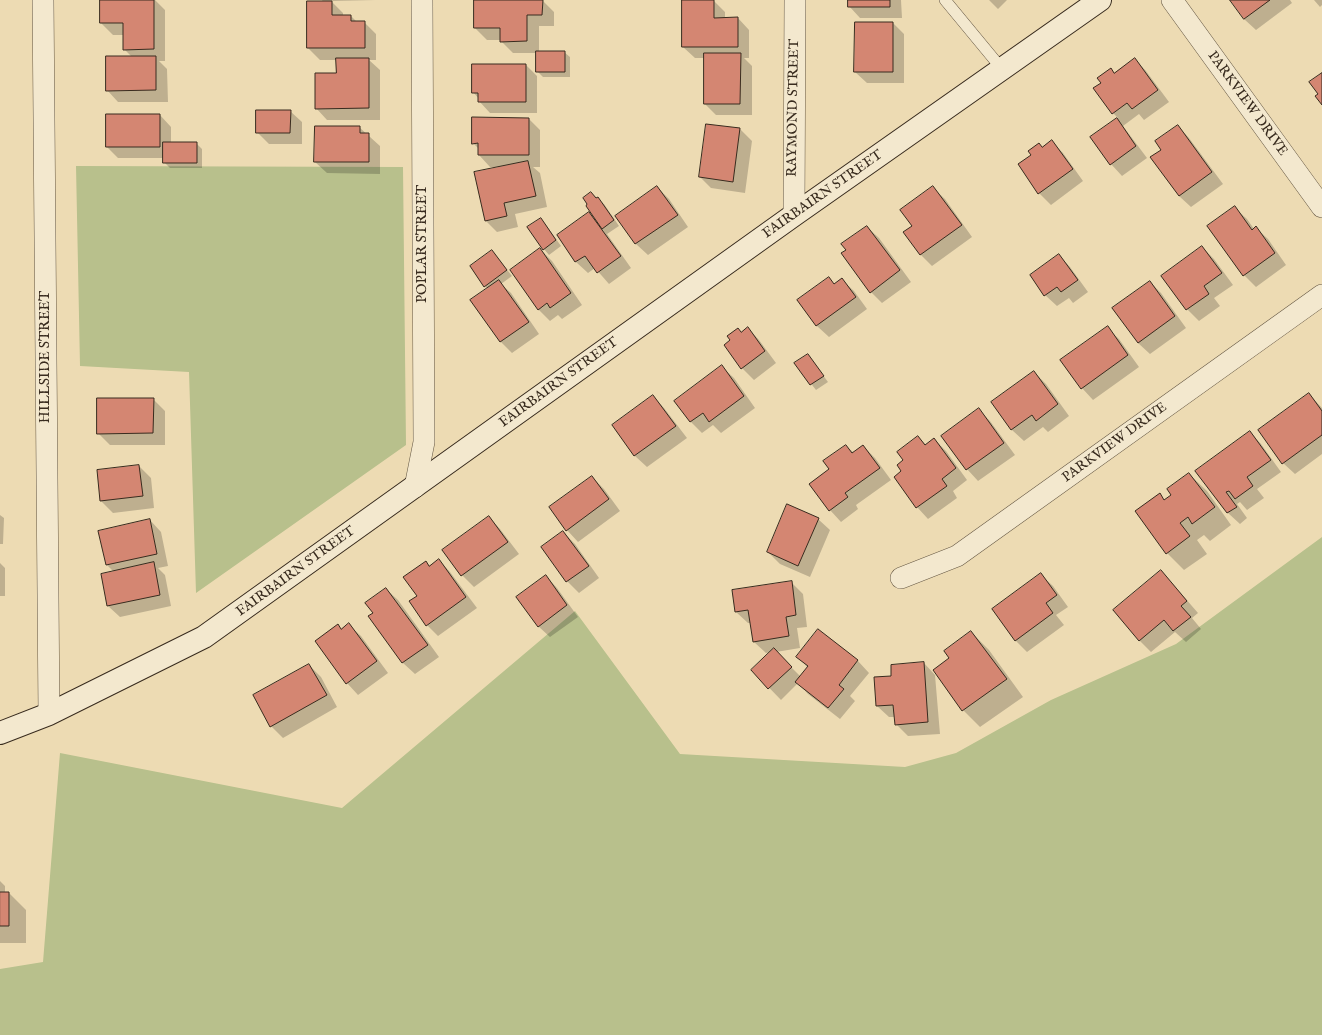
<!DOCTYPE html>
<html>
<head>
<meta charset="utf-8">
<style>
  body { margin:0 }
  canvas { display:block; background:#eddbb3 }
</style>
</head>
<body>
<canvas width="1322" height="1035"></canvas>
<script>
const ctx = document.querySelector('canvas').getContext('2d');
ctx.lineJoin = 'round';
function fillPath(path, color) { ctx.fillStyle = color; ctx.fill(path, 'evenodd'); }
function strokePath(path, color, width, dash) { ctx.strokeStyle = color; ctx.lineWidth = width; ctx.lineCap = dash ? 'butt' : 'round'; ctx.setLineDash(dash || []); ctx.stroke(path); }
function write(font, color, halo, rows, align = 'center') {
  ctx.font = font + ' "IM FELL English",serif'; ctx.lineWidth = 3; ctx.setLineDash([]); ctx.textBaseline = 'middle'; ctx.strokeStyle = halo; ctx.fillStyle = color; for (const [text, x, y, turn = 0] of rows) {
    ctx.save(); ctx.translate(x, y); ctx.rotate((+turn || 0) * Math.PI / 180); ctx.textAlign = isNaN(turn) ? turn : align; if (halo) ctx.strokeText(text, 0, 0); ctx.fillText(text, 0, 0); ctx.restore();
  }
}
fillPath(new Path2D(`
  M 76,166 L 403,167 L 406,445 L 196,593 L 189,372 L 80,366 Z
  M 1322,537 L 1322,1035 L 0,1035 L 0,969 L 43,962 L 60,753 L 342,808 L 575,611 L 680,754 L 905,767 L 956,753 L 1051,700 L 1176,644 Z`), '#b8c08c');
fillPath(new Path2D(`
  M 101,0 L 155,0 L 165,10 L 165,61 L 159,61 L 167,69 L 168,102 L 118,102 L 107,90 L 132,57 L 124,49 L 124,35 L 113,35 L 101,23 Z
  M 322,0 L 376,0 L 331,1 L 343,13 L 343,16 L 351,16 L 357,22 L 364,22 L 376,34 L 376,60 L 369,60 L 380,70 L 380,120 L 327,120 L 316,108 L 337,74 L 337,60 L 320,60 L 308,48 L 323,2 Z
  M 475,0 L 542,0 L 554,12 L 554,26 L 539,26 L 539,52 L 564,52 L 570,57 L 570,77 L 543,77 L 537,71 L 537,53 L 513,53 L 501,41 L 501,40 L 487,40 L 475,28 Z
  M 713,0 L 725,12 L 725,18 L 738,18 L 749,30 L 749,58 L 744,58 L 752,66 L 752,115 L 716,115 L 705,104 L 705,58 L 695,58 L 683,47 Z
  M 849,0 L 901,0 L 902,18 L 860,18 L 849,6 Z
  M 989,0 L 1007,0 L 998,9 Z
  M 1231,0 L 1290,0 L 1292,3 L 1256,30 L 1244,19 Z
  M 1314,0 L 1322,0 L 1322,5 L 1320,7 Z
  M 893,23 L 904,34 L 904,83 L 867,83 L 855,72 Z
  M 1135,59 L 1146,71 L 1169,102 L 1144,120 L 1139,114 L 1123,126 L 1147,158 L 1122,176 L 1111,164 L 1092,138 L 1118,118 L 1113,113 L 1102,83 L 1111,69 L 1115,74 Z
  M 526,65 L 537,76 L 537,113 L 490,113 L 479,101 L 479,99 L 473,92 Z
  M 290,111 L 302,122 L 302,144 L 269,144 L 257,132 Z
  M 160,115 L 171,127 L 171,143 L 196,143 L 202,149 L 202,168 L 170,168 L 164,162 L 164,158 L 118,158 L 107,147 Z
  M 529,119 L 540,130 L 540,167 L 533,167 L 540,173 L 547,207 L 515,214 L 518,227 L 497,232 L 485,220 L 501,167 L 490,167 L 479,155 L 479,149 L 473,143 Z
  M 707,125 L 740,129 L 752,141 L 745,193 L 711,188 L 700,177 Z
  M 1178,126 L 1189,138 L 1223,184 L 1191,207 L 1179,196 L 1152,158 L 1162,150 Z
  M 359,127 L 380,146 L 380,174 L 327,173 L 315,162 Z
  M 1051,141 L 1063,153 L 1083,181 L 1051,205 L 1039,193 L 1042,148 Z
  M 657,187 L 669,199 L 688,227 L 648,255 L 636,244 L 617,216 Z
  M 933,188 L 945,199 L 972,237 L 932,266 L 921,255 L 904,232 L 913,226 Z
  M 591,193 L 604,204 L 619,226 L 607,234 L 631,268 L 609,284 L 595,268 L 588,273 L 576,262 L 558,236 L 589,213 L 596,220 Z
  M 1235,208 L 1247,219 L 1254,229 L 1256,228 L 1268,239 L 1286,265 L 1256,287 L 1244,275 L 1209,227 Z
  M 540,219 L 546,225 L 561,246 L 549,255 L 544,249 L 529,227 Z
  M 867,227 L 879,238 L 911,282 L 882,303 L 871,292 L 847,250 Z
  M 1202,247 L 1214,259 L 1233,285 L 1214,298 L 1220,306 L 1199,321 L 1187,309 L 1163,276 Z
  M 540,249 L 552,261 L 582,305 L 562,319 L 558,315 L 550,321 L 538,309 Z
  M 492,251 L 512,276 L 501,284 L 511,293 L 539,334 L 512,353 L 501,342 L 472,301 L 488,289 L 485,286 Z
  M 1059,255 L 1070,267 L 1088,292 L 1073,303 L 1069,298 L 1057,306 L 1045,295 Z
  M 829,279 L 835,285 L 842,280 L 854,291 L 867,309 L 829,337 L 817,326 L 799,300 Z
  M 1150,282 L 1161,293 L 1186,328 L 1150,354 L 1138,343 L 1114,308 Z
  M 748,328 L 759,340 L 776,363 L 754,380 L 742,368 L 725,345 L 732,340 L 738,329 L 742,333 Z
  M 1107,328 L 1119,339 L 1139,367 L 1093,400 L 1082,388 L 1062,361 Z
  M 808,355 L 828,382 L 816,390 L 795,363 Z
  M 722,367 L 734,378 L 755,408 L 721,433 L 713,425 L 702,433 L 691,422 L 676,401 Z
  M 1034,372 L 1046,384 L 1069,416 L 1048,432 L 1043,427 L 1024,441 L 1012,430 L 992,402 Z
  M 1309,394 L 1322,408 L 1322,454 L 1295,474 L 1283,463 Z
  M 653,396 L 664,408 L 687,438 L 647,467 L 635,456 L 613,425 Z
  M 153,399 L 165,411 L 165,445 L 110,445 L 98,433 Z
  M 979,410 L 990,421 L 1015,455 L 978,481 L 967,469 Z
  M 1250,432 L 1261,444 L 1281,472 L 1257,489 L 1264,498 L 1247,510 L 1240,502 L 1237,504 L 1247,518 L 1240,524 L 1228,513 L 1196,471 Z
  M 918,437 L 926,445 L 934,439 L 946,451 L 967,480 L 953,491 L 957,498 L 928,519 L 917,507 L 903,471 L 904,460 Z
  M 846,446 L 854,453 L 863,446 L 875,458 L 891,480 L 856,505 L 858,509 L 841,522 L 830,510 L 831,470 Z
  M 139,466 L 151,478 L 154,508 L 113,513 L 101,501 L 98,471 Z
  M 1189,474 L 1207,491 L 1231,525 L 1210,541 L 1204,535 L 1197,540 L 1207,554 L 1184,570 L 1167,553 L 1159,495 L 1165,501 L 1173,495 Z
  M 592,477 L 604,489 L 620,511 L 578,542 L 567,530 Z
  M 0,515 L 4,518 L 3,544 L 0,544 Z
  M 489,517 L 500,529 L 519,554 L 474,587 L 462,575 Z
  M 818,519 L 830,530 L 810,577 L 780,564 L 768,552 Z
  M 150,520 L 161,532 L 168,566 L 158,568 L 165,575 L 171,606 L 120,617 L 108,606 L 102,574 L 114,572 L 107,565 Z
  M 563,532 L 575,544 L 599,578 L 579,593 L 567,581 Z
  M 439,560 L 450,572 L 477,608 L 438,636 L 427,625 L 418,596 L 425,562 L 430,566 Z
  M 0,563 L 5,568 L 5,596 L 0,596 Z
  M 1161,572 L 1172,583 L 1198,613 L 1192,618 L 1201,629 L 1186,642 L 1175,632 L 1151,652 L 1139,640 Z
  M 1041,575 L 1053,586 L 1068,607 L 1056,615 L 1064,625 L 1027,652 L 1016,641 L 993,609 Z
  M 546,576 L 557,588 L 578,617 L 550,637 L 538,626 Z
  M 792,583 L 803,594 L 807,627 L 797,628 L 800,648 L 776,652 L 801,677 L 808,668 L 797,656 L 818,630 L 858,661 L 869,673 L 850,696 L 855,701 L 840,719 L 808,694 L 798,683 L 781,700 L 752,670 L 771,652 L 766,653 L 754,642 L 751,623 L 748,623 L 736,612 Z
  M 386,589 L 398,600 L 439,657 L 415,674 L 403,663 L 369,616 L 374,613 Z
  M 349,625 L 361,636 L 388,673 L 358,695 L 347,683 L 342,630 Z
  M 971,632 L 989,650 L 1023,697 L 980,727 L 963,710 L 934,670 L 951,658 Z
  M 924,663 L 935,675 L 940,734 L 908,736 L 896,724 L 895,717 L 889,717 L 877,706 L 893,677 Z
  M 309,665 L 321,677 L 337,707 L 283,738 L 271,726 Z
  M 0,881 L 5,886 L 5,893 L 9,893 L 26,910 L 26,943 L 0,943 Z`), '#0003');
const building = new Path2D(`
  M 100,0 L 154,0 L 154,49 L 123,50 L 123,23 L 100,23 Z
  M 474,0 L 543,0 L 542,15 L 527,15 L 527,41 L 500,42 L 500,28 L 474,28 Z
  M 682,0 L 714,0 L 714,18 L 738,17 L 738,47 L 682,47 Z
  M 848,0 L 890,0 L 890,7 L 848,7 Z
  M 1230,0 L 1270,0 L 1244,19 Z
  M 307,1 L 332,1 L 332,15 L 351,15 L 351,21 L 365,21 L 365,48 L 307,48 Z
  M 855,22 L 893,22 L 893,72 L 854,72 Z
  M 536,51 L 565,51 L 565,72 L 536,72 Z
  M 704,53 L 741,53 L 740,104 L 704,104 Z
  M 106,56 L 156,56 L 156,90 L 106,91 Z
  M 336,58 L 369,58 L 369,108 L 315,109 L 315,73 L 336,73 Z
  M 1135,58 L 1158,90 L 1132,109 L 1127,103 L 1112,114 L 1093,88 L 1101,83 L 1097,78 L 1111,68 L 1114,73 Z
  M 472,64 L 526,64 L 526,102 L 478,102 L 478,93 L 472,93 Z
  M 1322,73 L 1322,105 L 1315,96 L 1318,94 L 1309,82 Z
  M 256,110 L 291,110 L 290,133 L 256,133 Z
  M 106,114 L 160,114 L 160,147 L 106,147 Z
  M 472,117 L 529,118 L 529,155 L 478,155 L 478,143 L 472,144 Z
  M 1117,118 L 1136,146 L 1110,165 L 1090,137 Z
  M 706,124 L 740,128 L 733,182 L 699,177 Z
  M 1178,125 L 1212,172 L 1179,196 L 1150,157 L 1161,150 L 1155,141 Z
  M 315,126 L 360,126 L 360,133 L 369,133 L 369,162 L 314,162 Z
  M 1052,140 L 1073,169 L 1038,194 L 1018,164 L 1031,155 L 1028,151 L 1039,143 L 1042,147 Z
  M 163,142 L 197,142 L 197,163 L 163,163 Z
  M 528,161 L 536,196 L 504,203 L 507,216 L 485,221 L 474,172 Z
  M 657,186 L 678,215 L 635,244 L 615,216 Z
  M 933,186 L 962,225 L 920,255 L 903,232 L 912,226 L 900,210 Z
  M 591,192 L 596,198 L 598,197 L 614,220 L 602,229 L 586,206 L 587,204 L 583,198 Z
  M 1235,206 L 1252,230 L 1256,226 L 1275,253 L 1243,276 L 1207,226 Z
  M 589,212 L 621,256 L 597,273 L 585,256 L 575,262 L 557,235 Z
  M 541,218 L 556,240 L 543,250 L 527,227 Z
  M 867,226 L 900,270 L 870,293 L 841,253 L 846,250 L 841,244 Z
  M 1202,246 L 1222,273 L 1204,286 L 1209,294 L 1186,310 L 1161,276 Z
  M 540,248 L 571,293 L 550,308 L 547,303 L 538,310 L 510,270 Z
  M 492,250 L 507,270 L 484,287 L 470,266 Z
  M 1059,254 L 1078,280 L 1061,292 L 1057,287 L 1044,296 L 1030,275 Z
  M 829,277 L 834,284 L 842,278 L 856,297 L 816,326 L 797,300 Z
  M 499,280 L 529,322 L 500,342 L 470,300 Z
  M 1150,281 L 1175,316 L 1138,343 L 1112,308 Z
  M 1108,326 L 1128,355 L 1081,389 L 1060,360 Z
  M 748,327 L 765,351 L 741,369 L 724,345 L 730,340 L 727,336 L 738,328 L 741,332 Z
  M 808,354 L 824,376 L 810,385 L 794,363 Z
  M 722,365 L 744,396 L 709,422 L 703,413 L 690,422 L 674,401 Z
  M 1034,371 L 1058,404 L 1036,421 L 1032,415 L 1011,430 L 991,402 Z
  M 1309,393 L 1322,411 L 1322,435 L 1282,464 L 1258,430 Z
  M 653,395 L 676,426 L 634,456 L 612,425 Z
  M 97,398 L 154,398 L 153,433 L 97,434 Z
  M 979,408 L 1004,443 L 966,470 L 941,436 Z
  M 1250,431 L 1271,460 L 1247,477 L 1253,486 L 1235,499 L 1229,491 L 1226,492 L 1237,507 L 1227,513 L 1195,471 Z
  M 918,436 L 925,445 L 934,438 L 956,468 L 942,479 L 947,486 L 916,508 L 894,477 L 901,471 L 897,465 L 903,460 L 897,452 Z
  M 846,445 L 852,453 L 863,445 L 880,468 L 845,493 L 848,497 L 829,511 L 809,484 L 829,469 L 823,461 Z
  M 139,465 L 143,496 L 100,501 L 97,470 Z
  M 1189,473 L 1215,507 L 1192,524 L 1188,517 L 1180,523 L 1190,536 L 1166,554 L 1135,511 L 1160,493 L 1164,500 L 1171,495 L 1167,489 Z
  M 592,476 L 609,499 L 566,531 L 549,507 Z
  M 787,504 L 819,518 L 798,566 L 767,552 Z
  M 489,516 L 508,542 L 461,576 L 442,550 Z
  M 150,519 L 157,554 L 106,565 L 98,531 Z
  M 563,531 L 589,566 L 566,582 L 541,547 Z
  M 439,559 L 466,597 L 426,626 L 409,601 L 417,596 L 403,577 L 426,561 L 429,566 Z
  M 154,562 L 160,595 L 107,606 L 101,574 Z
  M 1161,570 L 1187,601 L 1181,606 L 1191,617 L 1173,631 L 1164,620 L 1139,641 L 1113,610 Z
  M 1041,573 L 1057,595 L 1046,603 L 1053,613 L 1015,641 L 992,609 Z
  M 546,575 L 567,605 L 538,627 L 516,597 Z
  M 792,581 L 796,615 L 786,617 L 789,636 L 753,642 L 748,610 L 735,612 L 732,590 Z
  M 386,588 L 428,645 L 402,663 L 368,616 L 373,613 L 365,603 Z
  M 349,623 L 377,661 L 346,684 L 315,641 L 338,624 L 341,629 Z
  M 818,629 L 858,660 L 839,685 L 844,689 L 828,708 L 795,682 L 808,666 L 796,657 Z
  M 971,631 L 1007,679 L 962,711 L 933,670 L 949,658 L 944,651 Z
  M 774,648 L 792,667 L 768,689 L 751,670 Z
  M 924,662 L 928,722 L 895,725 L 893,705 L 876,706 L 874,677 L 891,676 L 891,665 Z
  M 309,664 L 327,695 L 270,727 L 253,695 Z
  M 0,892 L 9,892 L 9,926 L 0,926 Z`);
fillPath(building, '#d48672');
strokePath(building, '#382b1e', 1);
const service = new Path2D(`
  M 945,0 L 1002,69`);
const minor = new Path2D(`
  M 43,0 L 49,714
  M 1172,0 L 1322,207
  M 794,215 L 795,0
  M 415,487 L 424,442 L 422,0
  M 901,578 L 957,556 L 1322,295`);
const secondary = new Path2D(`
  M 0,733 L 49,714 L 204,637 L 794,215 L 1100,0`);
strokePath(service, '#655743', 12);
strokePath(minor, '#655743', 22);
strokePath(secondary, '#382b1e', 24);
strokePath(service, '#f3e8ce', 11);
strokePath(minor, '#f3e8ce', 21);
strokePath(secondary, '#f3e8ce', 22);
write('14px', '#382b1e', '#f3e8ce', [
  ["PARKVIEW DRIVE",1247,104,54],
  ["RAYMOND STREET",794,108,-89],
  ["FAIRBAIRN STREET",823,195,-35],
  ["POPLAR STREET",423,244,-90],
  ["HILLSIDE STREET",46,357,-90],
  ["FAIRBAIRN STREET",559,383,-36],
  ["PARKVIEW DRIVE",1115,443,-36],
  ["FAIRBAIRN STREET",296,572,-36]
]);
</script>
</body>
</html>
